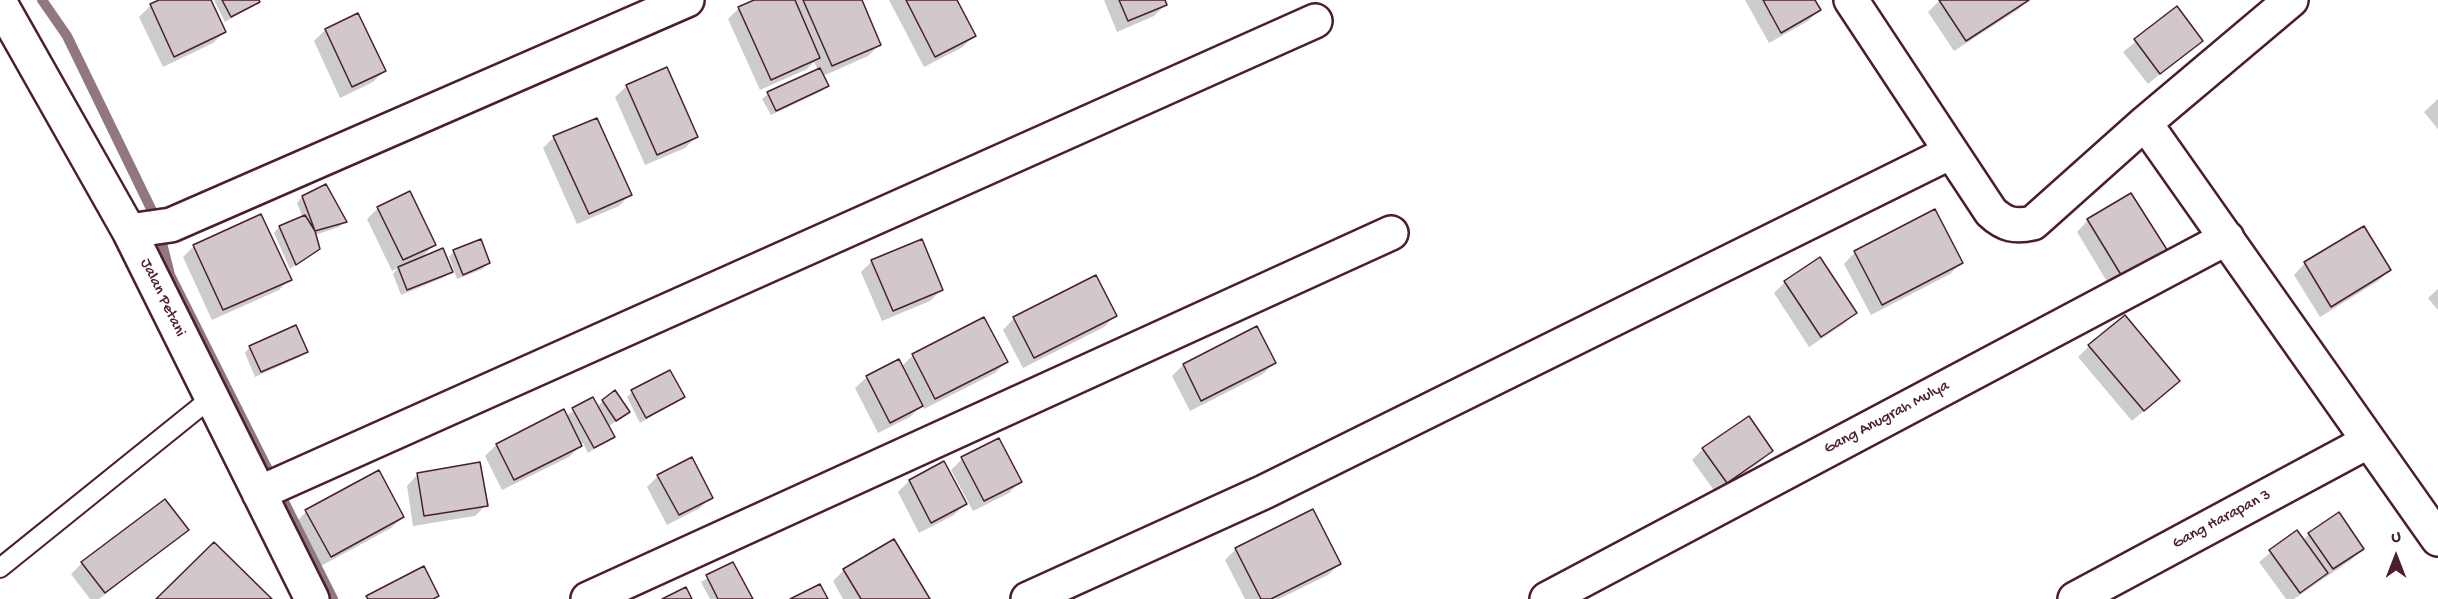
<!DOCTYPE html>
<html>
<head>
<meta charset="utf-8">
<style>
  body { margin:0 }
  #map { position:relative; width:2438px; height:599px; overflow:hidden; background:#fff; font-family:"Gochi Hand",sans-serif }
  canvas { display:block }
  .north { position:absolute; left:2366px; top:527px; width:60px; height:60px; -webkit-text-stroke:4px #fff; paint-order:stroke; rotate:0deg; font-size:16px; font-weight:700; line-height:24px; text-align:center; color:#4a1f2b }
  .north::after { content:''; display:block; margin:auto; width:21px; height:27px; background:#4a1f2b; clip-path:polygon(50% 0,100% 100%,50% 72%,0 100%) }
</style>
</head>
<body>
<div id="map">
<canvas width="2438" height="599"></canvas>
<div class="north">U</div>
</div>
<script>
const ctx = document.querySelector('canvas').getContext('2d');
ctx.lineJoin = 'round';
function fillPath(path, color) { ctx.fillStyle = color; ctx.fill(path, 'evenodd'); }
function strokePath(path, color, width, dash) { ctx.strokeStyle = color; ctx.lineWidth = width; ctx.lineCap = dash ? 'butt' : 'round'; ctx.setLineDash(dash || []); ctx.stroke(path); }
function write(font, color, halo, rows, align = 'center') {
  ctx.font = font + ' "Gochi Hand",sans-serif'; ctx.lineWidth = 6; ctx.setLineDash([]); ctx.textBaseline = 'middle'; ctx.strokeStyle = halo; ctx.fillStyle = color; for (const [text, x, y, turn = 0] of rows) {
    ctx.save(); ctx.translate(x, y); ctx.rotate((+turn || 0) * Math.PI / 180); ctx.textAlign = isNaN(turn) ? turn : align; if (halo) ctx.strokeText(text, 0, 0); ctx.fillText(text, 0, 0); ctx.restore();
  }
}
fillPath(new Path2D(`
  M 162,0 L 209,0 L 224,32 L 213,43 L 163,67 L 139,17 L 151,5 Z
  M 214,0 L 257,0 L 258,2 L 225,22 Z
  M 757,0 L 860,0 L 879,45 L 868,56 L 823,76 L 827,86 L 822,91 L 771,115 L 762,99 L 768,94 L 818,70 L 814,62 L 807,69 L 760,90 L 728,19 L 739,8 Z
  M 889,0 L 956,0 L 974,35 L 963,47 L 924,67 Z
  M 1104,0 L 1163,0 L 1165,5 L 1154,16 L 1117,32 Z
  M 1745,0 L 1813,0 L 1819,10 L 1808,21 L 1769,43 Z
  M 1940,0 L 2028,0 L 2019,9 L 1954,51 L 1928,12 Z
  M 2177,8 L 2201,40 L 2148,84 L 2123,52 Z
  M 357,15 L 384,71 L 373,82 L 340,98 L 314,41 L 325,30 Z
  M 627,86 L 696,137 L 685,148 L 645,165 L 615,97 Z
  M 2438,99 L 2438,129 L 2424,112 Z
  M 554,137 L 630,195 L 619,206 L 577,224 L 543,148 Z
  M 302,197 L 345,222 L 339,227 L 315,235 L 318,249 L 290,269 L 274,233 L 279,227 L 303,218 L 297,203 Z
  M 378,208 L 434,245 L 420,259 L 451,272 L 445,277 L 401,295 L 393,274 L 398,268 L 392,271 L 367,219 Z
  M 2088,220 L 2169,256 L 2114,293 L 2077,232 Z
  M 194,246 L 290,279 L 279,290 L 212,320 L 183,257 Z
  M 454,251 L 488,263 L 483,269 L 457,279 L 449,257 Z
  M 1855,252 L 1961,263 L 1950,274 L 1871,315 L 1844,264 Z
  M 872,261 L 941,290 L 930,301 L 882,321 L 861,272 Z
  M 2305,263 L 2390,270 L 2378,281 L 2320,317 L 2294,275 Z
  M 1785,282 L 1855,313 L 1844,324 L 1809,347 L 1774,293 Z
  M 2438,289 L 2438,310 L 2428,298 Z
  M 1115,316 L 1104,327 L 1023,368 L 1003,330 L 1014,318 Z
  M 1256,328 L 1274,363 L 1263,374 L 1190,411 L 1172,376 L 1183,365 Z
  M 2089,346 L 2178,381 L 2132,421 L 2078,357 Z
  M 250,347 L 306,351 L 300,357 L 255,377 L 245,353 Z
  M 913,355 L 1006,362 L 995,373 L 924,409 L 922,405 L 910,417 L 878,433 L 855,388 L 867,377 L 901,367 Z
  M 632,392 L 683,397 L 640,423 L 627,397 Z
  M 592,399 L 597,407 L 603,401 L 628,412 L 608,427 L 613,437 L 588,453 L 583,443 L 569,457 L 502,490 L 485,456 L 496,445 L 563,411 L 566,416 Z
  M 1703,449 L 1771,451 L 1760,462 L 1716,493 L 1692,460 Z
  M 962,459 L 1020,482 L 1009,493 L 973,511 L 951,470 Z
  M 944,463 L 965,504 L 954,515 L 919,533 L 898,492 L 909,481 Z
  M 418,474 L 486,505 L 475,516 L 413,526 L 407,486 Z
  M 658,476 L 711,497 L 700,508 L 667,525 L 647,487 Z
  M 306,512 L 403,516 L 391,528 L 319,567 L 295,523 Z
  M 187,530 L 99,599 L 90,599 L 71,574 L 82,563 Z
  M 2296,532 L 2303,540 L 2309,534 L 2362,548 L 2351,560 L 2294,599 L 2286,599 L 2259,562 Z
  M 1236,549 L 1339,564 L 1328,575 L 1279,599 L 1245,599 L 1225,560 Z
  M 732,564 L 751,599 L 710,599 L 701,582 Z
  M 844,570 L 928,599 L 843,599 L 833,581 Z`), '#0003');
strokePath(new Path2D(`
  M 42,0 L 67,36 L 156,219 L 170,275 L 333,599`), '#91787e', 10);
const building = new Path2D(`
  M 159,0 L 211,0 L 226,32 L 174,57 L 150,4 Z
  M 222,0 L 259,0 L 260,2 L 231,17 Z
  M 754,0 L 795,0 L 820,58 L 771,80 L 738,7 Z
  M 803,0 L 862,0 L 881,45 L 832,66 Z
  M 906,0 L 957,0 L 976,36 L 935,57 Z
  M 1119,0 L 1165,0 L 1167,5 L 1128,21 Z
  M 1763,0 L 1815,0 L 1821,10 L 1781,33 Z
  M 1939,0 L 2029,0 L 1966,41 Z
  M 2177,6 L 2203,41 L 2160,74 L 2134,39 Z
  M 358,13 L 386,71 L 352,87 L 325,29 Z
  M 667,67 L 698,137 L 657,155 L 626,85 Z
  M 820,68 L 829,86 L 776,111 L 767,92 Z
  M 597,118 L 632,195 L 589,214 L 553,136 Z
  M 326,184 L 347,222 L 315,231 L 302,196 Z
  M 410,191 L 436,245 L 403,260 L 377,207 Z
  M 2131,193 L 2171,256 L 2126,283 L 2087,219 Z
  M 1935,209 L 1963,263 L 1882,305 L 1854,251 Z
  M 261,214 L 292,280 L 223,310 L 193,245 Z
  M 305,215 L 315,231 L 320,249 L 296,265 L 279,226 Z
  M 2364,226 L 2391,270 L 2331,307 L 2304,262 Z
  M 481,239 L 490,263 L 463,275 L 453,250 Z
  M 922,239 L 943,290 L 893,311 L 871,260 Z
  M 443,248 L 453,272 L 407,290 L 398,267 Z
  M 1820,257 L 1857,313 L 1821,337 L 1784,281 Z
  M 1096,275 L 1117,316 L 1034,358 L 1013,317 Z
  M 2125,315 L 2180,381 L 2144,411 L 2088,345 Z
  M 984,317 L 1008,362 L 935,399 L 912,354 Z
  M 296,325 L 308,352 L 261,372 L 249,346 Z
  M 1257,326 L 1276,363 L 1201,401 L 1183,364 Z
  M 899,359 L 923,406 L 890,423 L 866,376 Z
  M 670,370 L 685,397 L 646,418 L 631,390 Z
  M 615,390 L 630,412 L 616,421 L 602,400 Z
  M 593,397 L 615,437 L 594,448 L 572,408 Z
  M 564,409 L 582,446 L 514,480 L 496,444 Z
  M 1749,416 L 1773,451 L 1727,483 L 1702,448 Z
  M 999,438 L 1022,482 L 984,501 L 961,457 Z
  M 692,457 L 713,498 L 679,515 L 657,475 Z
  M 944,461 L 967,504 L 931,523 L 909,480 Z
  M 480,462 L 488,506 L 424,516 L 417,473 Z
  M 379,470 L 404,517 L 331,557 L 305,510 Z
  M 165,499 L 189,530 L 105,593 L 81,562 Z
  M 1313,509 L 1341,564 L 1271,599 L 1261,599 L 1235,548 Z
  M 2339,512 L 2364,549 L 2333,569 L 2308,533 Z
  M 2297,530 L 2328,573 L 2300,593 L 2269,550 Z
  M 894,539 L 930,599 L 861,599 L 843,569 Z
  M 214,542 L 272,599 L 156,599 Z
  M 733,562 L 753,599 L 718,599 L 706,575 Z
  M 424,566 L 439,596 L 433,599 L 368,599 L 366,596 Z
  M 820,584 L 828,599 L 790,599 Z
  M 686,587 L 692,599 L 662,599 Z`);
fillPath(building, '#d2c7cb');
strokePath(building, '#4a1f2b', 1.5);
const service = new Path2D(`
  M 0,568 L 211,398`);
const minor = new Path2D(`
  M 1851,0 L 1991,212 C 2005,225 2015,227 2033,223 L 2145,123 L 2438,539
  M 0,3 L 129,231 L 312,599
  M 2145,123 L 2291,0
  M 129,231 L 171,225 L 687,0
  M 259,493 L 1315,21
  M 588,599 L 1391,233
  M 1028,599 L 1264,492 L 1951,152
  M 1547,599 L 2227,238
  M 2075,599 L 2369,441`);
strokePath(service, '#4a1f2b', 22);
strokePath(minor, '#4a1f2b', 38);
strokePath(service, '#fff', 18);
strokePath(minor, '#fff', 33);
write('16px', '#4a1f2b', '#fff', [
  ["Jalan Petani",162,298,64],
  ["Gang Anugrah Mulya",1887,418,-28],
  ["Gang Harapan 3",2222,520,-28]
]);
</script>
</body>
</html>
